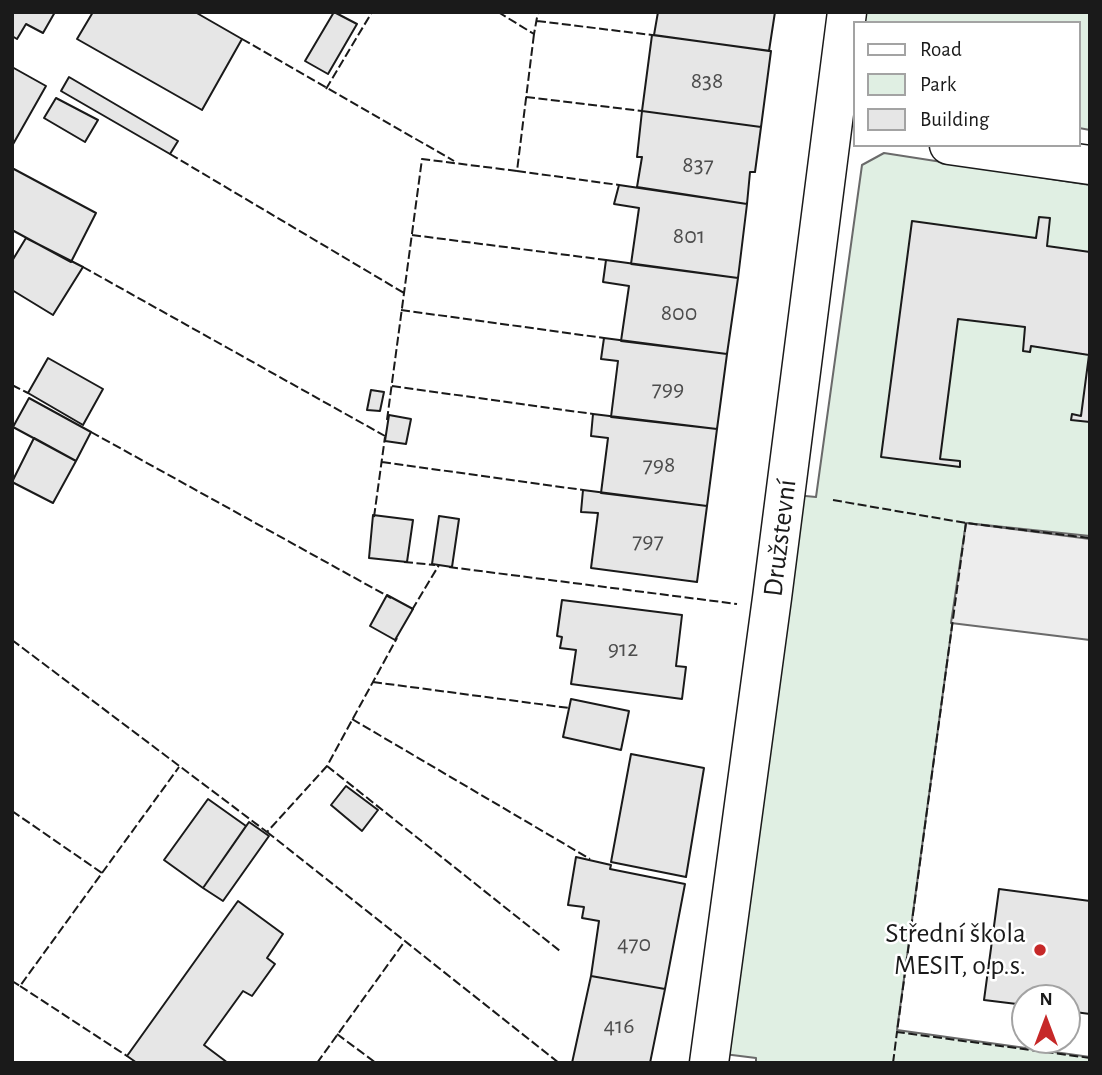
<!DOCTYPE html>
<html>
<head>
<meta charset="utf-8">
<style>
  body { margin:0 }
  #map { position:relative; width:1102px; height:1075px; overflow:hidden; background:#fff; font-family:"Alegreya Sans",sans-serif }
  canvas { display:block }
  .frame { position:absolute; inset:0; border:14px solid #1a1a1a; pointer-events:none }
  .legend { position:absolute; left:853px; top:21px; width:228px; height:126px; box-sizing:border-box; background:#fff; border:2px solid #a3a3a3; margin:0; padding:9px 12px; list-style:none; font-size:21px; color:#1a1a1a }
  .legend li { display:flex; align-items:center; gap:14px; height:35px }
  .legend b { width:35px; border:2px solid #a3a3a3 }
  .north { position:absolute; left:1011px; top:984px; width:70px; height:70px; box-sizing:border-box; background:#fff; border:2px solid #a3a3a3; border-radius:50%; rotate:0deg; font-size:19px; font-weight:700; line-height:28px; text-align:center; color:#1a1a1a }
  .north::after { content:''; display:block; margin:auto; width:24px; height:32px; background:#c62828; clip-path:polygon(50% 0,100% 100%,50% 72%,0 100%) }
</style>
</head>
<body>
<div id="map">
<canvas width="1102" height="1075"></canvas>
<div class="frame"></div>
<ul class="legend">
<li><b style="height:9px;background:#fff"></b>Road</li>
<li><b style="height:19px;background:#e0efe3"></b>Park</li>
<li><b style="height:19px;background:#e6e6e6"></b>Building</li>
</ul>
<div class="north">N</div>
</div>
<script>
const ctx = document.querySelector('canvas').getContext('2d');
ctx.lineJoin = 'round';
function fillPath(path, color) { ctx.fillStyle = color; ctx.fill(path, 'evenodd'); }
function strokePath(path, color, width, dash) { ctx.strokeStyle = color; ctx.lineWidth = width; ctx.lineCap = dash ? 'butt' : 'round'; ctx.setLineDash(dash || []); ctx.stroke(path); }
function write(font, color, halo, rows, align = 'center') {
  ctx.font = font + ' "Alegreya Sans",sans-serif'; ctx.lineWidth = 5; ctx.setLineDash([]); ctx.textBaseline = 'middle'; ctx.strokeStyle = halo; ctx.fillStyle = color; for (const [text, x, y, turn = 0] of rows) {
    ctx.save(); ctx.translate(x, y); ctx.rotate((+turn || 0) * Math.PI / 180); ctx.textAlign = isNaN(turn) ? turn : align; if (halo) ctx.strokeText(text, 0, 0); ctx.fillText(text, 0, 0); ctx.restore();
  }
}
const green = new Path2D(`
  M 863,12 L 1090,12 L 1090,130 L 1079,128 L 1079,23 L 862,23 Z
  M 884,153 L 1090,185 L 1090,536 L 966,523 L 897,1030 L 1090,1057 L 1090,1063 L 756,1063 L 756,1058 L 724,1054 L 795,495 L 816,497 L 862,165 Z`);
fillPath(green, '#e0efe3');
strokePath(green, '#6a6a6a', 2);
const parking = new Path2D(`
  M 966,523 L 1090,539 L 1090,640 L 951,623 Z`);
fillPath(parking, '#ededed');
strokePath(parking, '#6a6a6a', 2);
const building = new Path2D(`
  M 12,12 L 55,12 L 43,33 L 26,24 L 17,39 L 12,36 Z
  M 93,12 L 195,12 L 242,39 L 202,110 L 77,39 Z
  M 334,12 L 357,24 L 328,74 L 305,61 Z
  M 658,12 L 775,12 L 769,51 L 654,35 Z
  M 652,35 L 771,51 L 761,127 L 642,111 Z
  M 12,67 L 46,86 L 12,146 Z
  M 69,77 L 178,141 L 170,154 L 61,91 Z
  M 56,98 L 98,120 L 85,142 L 44,118 Z
  M 642,111 L 761,127 L 755,172 L 750,172 L 747,204 L 637,187 L 642,157 L 637,157 Z
  M 12,168 L 96,213 L 71,262 L 12,230 Z
  M 619,185 L 747,204 L 738,278 L 631,264 L 639,208 L 614,204 Z
  M 1039,217 L 1050,218 L 1047,246 L 1090,252 L 1090,422 L 1071,420 L 1072,414 L 1081,416 L 1089,355 L 1031,346 L 1030,352 L 1023,351 L 1025,327 L 958,319 L 940,459 L 960,461 L 960,467 L 881,457 L 912,221 L 1036,238 Z
  M 26,238 L 83,267 L 53,315 L 12,290 L 12,261 Z
  M 606,260 L 738,278 L 727,354 L 621,341 L 629,286 L 603,282 Z
  M 604,338 L 727,354 L 717,429 L 611,417 L 618,361 L 601,359 Z
  M 48,358 L 103,389 L 83,425 L 28,393 Z
  M 371,390 L 384,392 L 380,411 L 367,410 Z
  M 29,398 L 91,432 L 76,461 L 13,427 Z
  M 593,414 L 717,429 L 707,506 L 601,493 L 608,438 L 591,436 Z
  M 389,415 L 411,419 L 406,444 L 385,441 Z
  M 34,438 L 76,461 L 53,503 L 12,482 Z
  M 583,490 L 707,506 L 697,582 L 591,568 L 598,513 L 581,512 Z
  M 373,515 L 413,520 L 407,562 L 369,558 Z
  M 439,516 L 459,519 L 452,567 L 432,564 Z
  M 387,595 L 413,609 L 395,640 L 370,626 Z
  M 562,600 L 682,615 L 676,666 L 686,667 L 682,699 L 571,684 L 576,650 L 560,648 L 562,637 L 557,636 Z
  M 571,699 L 629,711 L 621,750 L 563,737 Z
  M 631,754 L 704,768 L 686,877 L 611,862 Z
  M 346,786 L 378,810 L 362,831 L 331,805 Z
  M 208,799 L 246,826 L 203,888 L 164,860 Z
  M 249,822 L 269,836 L 223,901 L 203,888 Z
  M 576,857 L 611,865 L 610,869 L 685,884 L 665,989 L 591,976 L 599,921 L 582,918 L 584,907 L 568,905 Z
  M 999,889 L 1090,901 L 1090,1014 L 1067,1011 L 1067,998 L 1025,998 L 1025,1005 L 984,1000 Z
  M 238,901 L 283,934 L 267,958 L 275,964 L 252,996 L 243,991 L 204,1045 L 228,1063 L 137,1063 L 127,1056 Z
  M 591,976 L 665,989 L 650,1063 L 572,1063 Z`);
fillPath(building, '#e6e6e6');
strokePath(building, '#1a1a1a', 2);
const street = new Path2D(`
  M 949,145 L 1090,165
  M 709,1063 L 772,598 L 847,12`);
strokePath(street, '#1a1a1a', 41);
strokePath(street, '#fff', 38);
strokePath(new Path2D(`
  M 498,12 L 534,34 L 538,12
  M 537,21 L 652,35
  M 242,39 L 454,161
  M 326,89 L 372,12
  M 526,97 L 642,111
  M 170,154 L 404,293
  M 517,171 L 619,185
  M 412,235 L 606,260
  M 83,267 L 385,436
  M 401,310 L 604,338
  M 12,385 L 28,393
  M 392,386 L 593,414
  M 387,420 L 422,159 L 517,171 L 534,34
  M 91,432 L 391,598
  M 382,462 L 583,490
  M 833,500 L 966,523 L 1090,538
  M 374,517 L 385,437
  M 966,523 L 897,1032 L 1090,1058
  M 404,562 L 435,565
  M 449,567 L 737,604
  M 412,610 L 439,565
  M 12,640 L 267,832 L 327,766 L 397,638
  M 373,682 L 569,708
  M 352,719 L 590,859
  M 327,766 L 560,951
  M 12,811 L 102,873 L 20,986 L 12,981
  M 267,832 L 559,1063
  M 102,873 L 179,767
  M 20,986 L 127,1056
  M 337,1034 L 376,1063
  M 317,1063 L 405,941
  M 893,1063 L 897,1032`), '#1a1a1a', 2, [9, 3.5]);
for (const [x, y, r, color] of [
  [1040,950,7,"#c62828"]
]) { const dot = new Path2D(); dot.arc(x, y, r, 0, 2 * Math.PI); ctx.fillStyle = color; ctx.fill(dot); strokePath(dot, '#fff', 2.5); }
write('24px', '#4d4d4d', null, [
  ["838",707,81],
  ["837",698,165],
  ["801",689,236],
  ["800",679,313],
  ["799",668,389],
  ["798",659,465],
  ["797",648,541],
  ["912",623,649],
  ["470",634,944],
  ["416",619,1026]
]);
write('28px', '#1a1a1a', '#fff', [
  ["Družstevní",780,538,-83]
]);
write('28px', '#1a1a1a', '#fff', [
  ["Střední škola",1026,934],
  ["MESIT, o.p.s.",1026,966]
], 'right');
</script>
</body>
</html>
